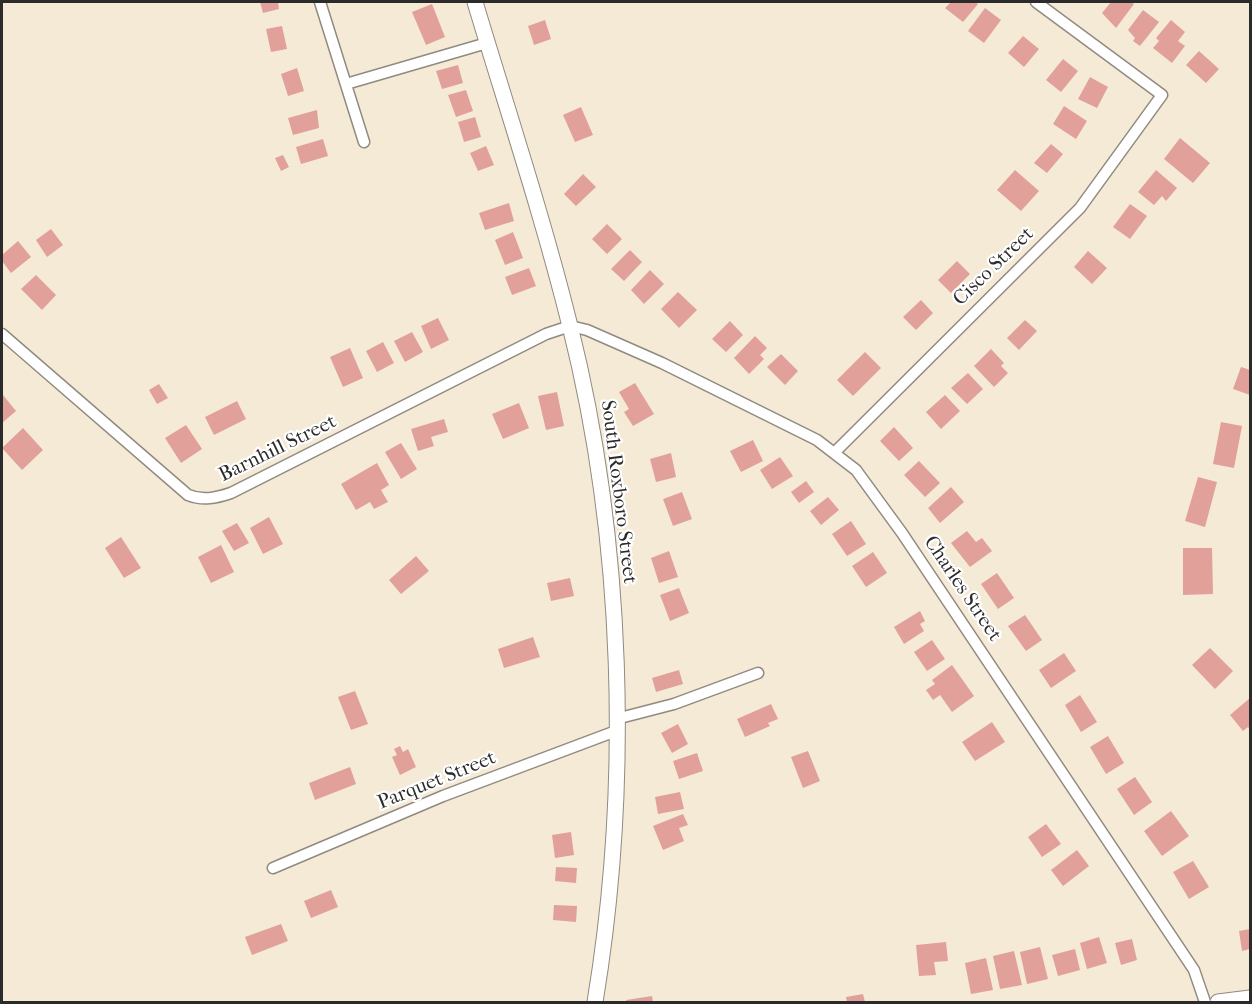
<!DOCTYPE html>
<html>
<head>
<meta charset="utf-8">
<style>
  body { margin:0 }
  #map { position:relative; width:1252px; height:1004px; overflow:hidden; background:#f4ead6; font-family:"IM FELL French Canon",serif }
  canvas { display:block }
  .frame { position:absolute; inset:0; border:3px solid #2b2b2b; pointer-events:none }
</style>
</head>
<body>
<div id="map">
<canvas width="1252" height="1004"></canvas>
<div class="frame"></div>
</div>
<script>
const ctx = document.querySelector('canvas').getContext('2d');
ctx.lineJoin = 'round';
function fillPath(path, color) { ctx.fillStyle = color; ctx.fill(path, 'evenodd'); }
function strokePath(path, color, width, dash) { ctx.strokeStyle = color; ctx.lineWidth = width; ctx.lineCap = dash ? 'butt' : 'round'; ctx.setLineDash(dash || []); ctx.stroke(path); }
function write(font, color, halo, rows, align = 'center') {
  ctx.font = font + ' "IM FELL French Canon",serif'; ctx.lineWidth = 4.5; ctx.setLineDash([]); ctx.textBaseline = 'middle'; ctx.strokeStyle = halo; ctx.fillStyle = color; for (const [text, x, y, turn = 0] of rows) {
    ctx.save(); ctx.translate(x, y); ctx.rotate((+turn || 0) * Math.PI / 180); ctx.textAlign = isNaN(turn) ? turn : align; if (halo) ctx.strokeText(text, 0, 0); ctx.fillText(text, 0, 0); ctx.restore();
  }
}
fillPath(new Path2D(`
  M 260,2 L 278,2 L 279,9 L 263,13 Z
  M 951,2 L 975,2 L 978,4 L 963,22 L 945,8 Z
  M 1111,2 L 1131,2 L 1134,4 L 1116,28 L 1102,13 Z
  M 432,4 L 445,37 L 426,45 L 412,12 Z
  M 985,8 L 1001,20 L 984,43 L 968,31 Z
  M 1143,10 L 1159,22 L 1140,46 L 1133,41 L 1135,38 L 1128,30 Z
  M 545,20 L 551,39 L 534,45 L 528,26 Z
  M 1171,20 L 1185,32 L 1178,41 L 1185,46 L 1172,63 L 1153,48 L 1159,41 L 1156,38 Z
  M 282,26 L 287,49 L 271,52 L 266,29 Z
  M 1023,36 L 1039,49 L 1024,67 L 1008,53 Z
  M 1199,51 L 1219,69 L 1206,83 L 1186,65 Z
  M 1063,59 L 1078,71 L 1061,92 L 1046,80 Z
  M 458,65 L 463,83 L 442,89 L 436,71 Z
  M 297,68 L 304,91 L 288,96 L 281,74 Z
  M 1090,77 L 1108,87 L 1097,108 L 1078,99 Z
  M 466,90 L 473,111 L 456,117 L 448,95 Z
  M 1064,106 L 1087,121 L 1076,139 L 1053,124 Z
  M 581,107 L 593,135 L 575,142 L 563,115 Z
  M 317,110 L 319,128 L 293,135 L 288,118 Z
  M 475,117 L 481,137 L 464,142 L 458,122 Z
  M 1180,138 L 1210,163 L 1193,183 L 1164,159 Z
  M 323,139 L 328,156 L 301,164 L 296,147 Z
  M 1051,144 L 1063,154 L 1047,173 L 1034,163 Z
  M 486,146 L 494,165 L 478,171 L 470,153 Z
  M 283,155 L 289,167 L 281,171 L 275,158 Z
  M 1015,170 L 1039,191 L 1021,211 L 997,190 Z
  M 1156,170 L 1177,188 L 1166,201 L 1162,196 L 1154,205 L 1138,192 Z
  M 583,174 L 596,187 L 576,206 L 564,194 Z
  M 509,203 L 514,221 L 485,230 L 479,213 Z
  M 1130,204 L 1147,216 L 1130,239 L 1113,227 Z
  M 607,224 L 622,239 L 607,254 L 592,239 Z
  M 51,229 L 63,245 L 47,257 L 36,240 Z
  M 513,232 L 523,258 L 505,265 L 495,240 Z
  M 18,241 L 31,257 L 11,273 L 2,261 L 2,255 Z
  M 630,250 L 642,262 L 624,281 L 611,269 Z
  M 1088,251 L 1107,268 L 1092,284 L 1074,267 Z
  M 957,261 L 970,274 L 951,293 L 938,280 Z
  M 529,268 L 536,286 L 512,295 L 505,277 Z
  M 650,270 L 664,284 L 644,304 L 631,290 Z
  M 36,275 L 56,295 L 42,310 L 21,289 Z
  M 678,292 L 697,310 L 679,328 L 661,309 Z
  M 921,300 L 933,313 L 916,330 L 903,317 Z
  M 438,318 L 449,340 L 431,349 L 421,326 Z
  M 1025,320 L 1037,331 L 1019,350 L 1007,338 Z
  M 730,321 L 743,335 L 726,352 L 712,339 Z
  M 412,332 L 423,352 L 405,362 L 394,341 Z
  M 755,336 L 767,348 L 760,355 L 764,359 L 749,374 L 734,358 Z
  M 383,342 L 394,363 L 377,372 L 366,351 Z
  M 350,348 L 363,378 L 343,387 L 330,357 Z
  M 991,349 L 1004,363 L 1001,366 L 1008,373 L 994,387 L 974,366 Z
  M 865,352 L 881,368 L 853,396 L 837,380 Z
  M 781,354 L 798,371 L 785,385 L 767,367 Z
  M 1241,367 L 1250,370 L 1250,395 L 1233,389 Z
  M 968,373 L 983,389 L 967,404 L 951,388 Z
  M 635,383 L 654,414 L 633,426 L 624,412 L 629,409 L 619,392 Z
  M 159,384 L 168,398 L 157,404 L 149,390 Z
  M 557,392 L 564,426 L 546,430 L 538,396 Z
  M 3,395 L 16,411 L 2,423 L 2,397 Z
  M 945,395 L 960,411 L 941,429 L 926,412 Z
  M 237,401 L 246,419 L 214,435 L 205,417 Z
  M 519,403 L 529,428 L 503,439 L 492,414 Z
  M 444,419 L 448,432 L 431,437 L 434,446 L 418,451 L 411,429 Z
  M 1221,422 L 1242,426 L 1234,468 L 1213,464 Z
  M 186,425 L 202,449 L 181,463 L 165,438 Z
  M 894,427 L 913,448 L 899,461 L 880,441 Z
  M 23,428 L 43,450 L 22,470 L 2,448 Z
  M 753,440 L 763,461 L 741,472 L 730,451 Z
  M 401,443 L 417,469 L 401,479 L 385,452 Z
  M 671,453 L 676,477 L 656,482 L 650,459 Z
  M 780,457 L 793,476 L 772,489 L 760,470 Z
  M 919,461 L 940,483 L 925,497 L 904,475 Z
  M 377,463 L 389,485 L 381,490 L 388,502 L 374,509 L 370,502 L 356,510 L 341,484 Z
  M 1198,477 L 1217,482 L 1205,527 L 1185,521 Z
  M 806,481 L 814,492 L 799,503 L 791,492 Z
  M 951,487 L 964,502 L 940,523 L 928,508 Z
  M 682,492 L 692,519 L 673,526 L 663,499 Z
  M 828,497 L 839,510 L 821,525 L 810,511 Z
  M 269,517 L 283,544 L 263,554 L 250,528 Z
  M 851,521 L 866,544 L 847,556 L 832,534 Z
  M 237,523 L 249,543 L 234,551 L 222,531 Z
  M 967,531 L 976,542 L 982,538 L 992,551 L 970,567 L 951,543 Z
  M 121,537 L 141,568 L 124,578 L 105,548 Z
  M 221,545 L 234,572 L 211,583 L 198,557 Z
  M 1183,548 L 1212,548 L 1213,594 L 1183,595 Z
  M 669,551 L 678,577 L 659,583 L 651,558 Z
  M 873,552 L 887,573 L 866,587 L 852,566 Z
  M 416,556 L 429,571 L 401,594 L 389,580 Z
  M 997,573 L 1014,598 L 998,609 L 981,584 Z
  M 570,578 L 574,596 L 551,601 L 547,583 Z
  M 679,588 L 689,613 L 670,621 L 660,595 Z
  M 920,611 L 925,621 L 920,624 L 924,631 L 904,644 L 894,627 Z
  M 1025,615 L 1042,640 L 1026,651 L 1008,626 Z
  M 533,637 L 540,657 L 504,668 L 498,649 Z
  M 932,640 L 945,659 L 927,671 L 914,652 Z
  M 1210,648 L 1233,671 L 1215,689 L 1192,665 Z
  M 1064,653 L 1076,671 L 1051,688 L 1039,670 Z
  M 952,665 L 974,696 L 952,712 L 940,695 L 933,700 L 926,690 L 935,684 L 932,680 Z
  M 679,670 L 683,684 L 656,692 L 652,678 Z
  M 355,691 L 368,724 L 351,730 L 338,697 Z
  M 1080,695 L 1097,722 L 1081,732 L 1065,705 Z
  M 1250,698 L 1250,730 L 1248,727 L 1243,731 L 1230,715 Z
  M 771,704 L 778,719 L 768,723 L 770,726 L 745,737 L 737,719 Z
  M 992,722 L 1005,742 L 975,761 L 962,742 Z
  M 678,724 L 688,744 L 672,753 L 661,733 Z
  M 1108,736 L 1124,763 L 1106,774 L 1090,747 Z
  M 400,746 L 403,752 L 408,749 L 416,767 L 400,775 L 392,757 L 397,755 L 394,749 Z
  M 808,751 L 820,781 L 803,788 L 791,757 Z
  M 697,753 L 703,771 L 679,779 L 673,761 Z
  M 350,767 L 356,784 L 315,800 L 309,783 Z
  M 1135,777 L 1152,802 L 1134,815 L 1117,789 Z
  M 680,792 L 684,809 L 658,814 L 655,797 Z
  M 1171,811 L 1189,836 L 1162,856 L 1144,831 Z
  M 683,814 L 688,825 L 679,828 L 684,841 L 663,850 L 653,826 Z
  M 1046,824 L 1061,844 L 1042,857 L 1028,837 Z
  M 571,832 L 574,855 L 555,858 L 552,835 Z
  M 1077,850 L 1089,866 L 1063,886 L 1051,870 Z
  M 1193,861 L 1209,887 L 1189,899 L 1173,872 Z
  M 556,867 L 577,868 L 576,883 L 555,881 Z
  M 331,890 L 338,907 L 311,918 L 304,901 Z
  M 554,905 L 577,906 L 576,922 L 553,920 Z
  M 281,924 L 288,941 L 252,955 L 245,937 Z
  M 1250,929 L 1250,949 L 1242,951 L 1239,931 Z
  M 1099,937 L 1107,963 L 1087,969 L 1080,943 Z
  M 1132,939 L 1137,960 L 1121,965 L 1115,943 Z
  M 946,942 L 948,961 L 934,962 L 936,975 L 919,976 L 916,945 Z
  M 1040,947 L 1048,979 L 1027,984 L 1020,952 Z
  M 1075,949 L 1080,970 L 1058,976 L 1052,955 Z
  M 1014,951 L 1022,985 L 1000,989 L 993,956 Z
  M 986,958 L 993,990 L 971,994 L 965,963 Z
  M 863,994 L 865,1002 L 847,1002 L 846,997 Z
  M 652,996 L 653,1002 L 627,1002 L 626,1000 Z`), '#e2a09b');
const street = new Path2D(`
  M 320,2 L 364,142
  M 346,84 L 487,43
  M 2,334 L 188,495 C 203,501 216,498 231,493 L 546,334 L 570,326 L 587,330 L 662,363 L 817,440 L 856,470 L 902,533 L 1194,970 L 1205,1002
  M 835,452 L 1080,208 L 1162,95 L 1036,2
  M 616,719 L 674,704 L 758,673
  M 273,868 L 443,796 L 616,731`);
const secondary = new Path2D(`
  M 475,2 C 507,109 543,217 570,326 C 624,541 631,784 595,1002
  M 1218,1002 L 1250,998`);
strokePath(street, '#908a80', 13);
strokePath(secondary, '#908a80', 17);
strokePath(street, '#fff', 10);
strokePath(secondary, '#fff', 15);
write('20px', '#2b2b2b', '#fff', [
  ["Cisco Street",994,267,-44],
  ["Barnhill Street",278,449,-26],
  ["South Roxboro Street",618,492,83],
  ["Charles Street",962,589,56],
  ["Parquet Street",437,781,-22]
]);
</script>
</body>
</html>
